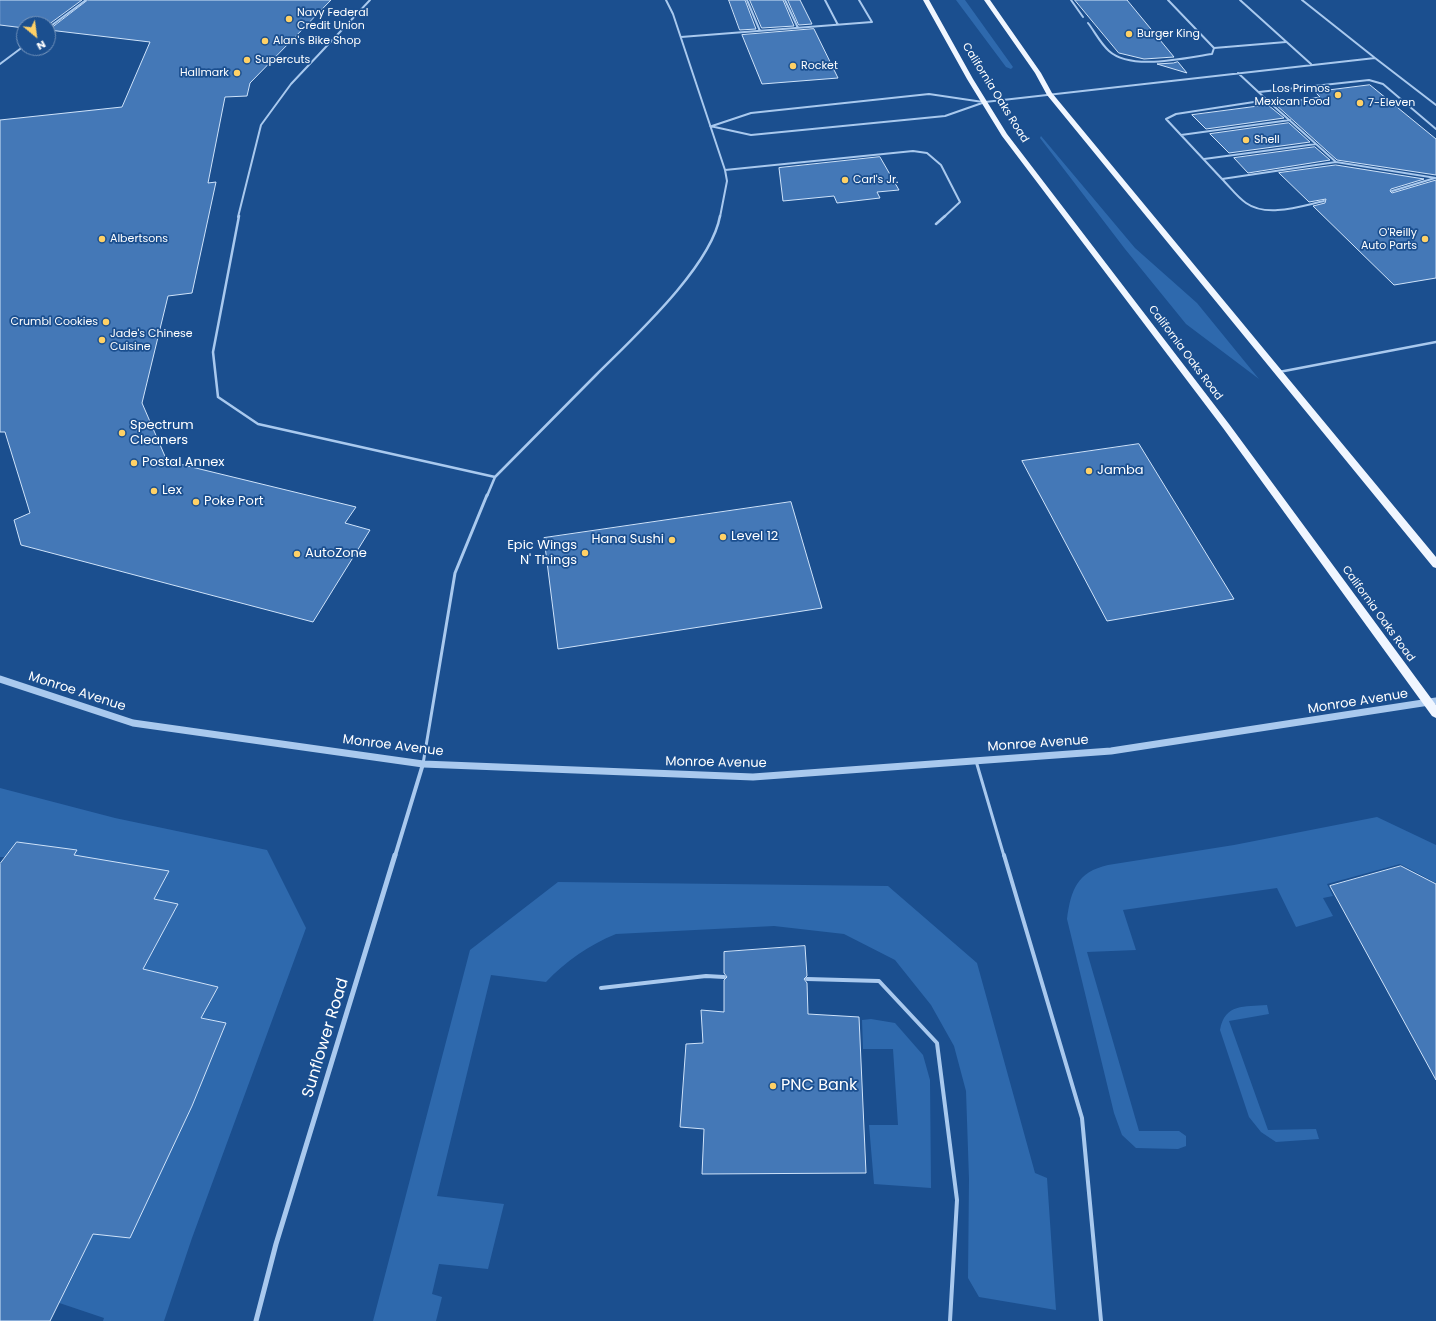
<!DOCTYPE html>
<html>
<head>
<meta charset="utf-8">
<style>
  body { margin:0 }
  #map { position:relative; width:1436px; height:1321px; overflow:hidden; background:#1b4f8f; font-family:Poppins,sans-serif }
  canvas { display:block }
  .north { position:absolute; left:16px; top:16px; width:40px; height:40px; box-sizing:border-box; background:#1b4f8f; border:1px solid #7695bc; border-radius:50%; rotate:151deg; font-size:11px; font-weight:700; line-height:16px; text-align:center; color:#fff }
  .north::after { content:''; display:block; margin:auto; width:14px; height:18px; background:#ffd166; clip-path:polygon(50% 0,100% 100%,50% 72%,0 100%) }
</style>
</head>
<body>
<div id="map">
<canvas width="1436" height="1321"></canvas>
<div class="north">N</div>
</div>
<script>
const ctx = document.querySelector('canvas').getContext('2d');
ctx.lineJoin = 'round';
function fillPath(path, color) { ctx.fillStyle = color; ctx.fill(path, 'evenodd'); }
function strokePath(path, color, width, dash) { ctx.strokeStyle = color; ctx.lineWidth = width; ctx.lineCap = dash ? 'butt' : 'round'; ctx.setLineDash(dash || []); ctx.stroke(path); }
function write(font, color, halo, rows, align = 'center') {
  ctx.font = font + ' Poppins,sans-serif'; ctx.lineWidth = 3.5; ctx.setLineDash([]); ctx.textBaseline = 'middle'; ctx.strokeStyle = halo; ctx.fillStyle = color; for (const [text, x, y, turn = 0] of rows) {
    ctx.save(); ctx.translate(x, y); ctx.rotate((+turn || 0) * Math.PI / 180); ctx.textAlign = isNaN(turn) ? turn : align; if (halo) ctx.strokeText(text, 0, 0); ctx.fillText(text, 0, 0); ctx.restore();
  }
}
fillPath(new Path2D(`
  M 956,0 L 965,0 L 1013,67 L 1011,69 L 1006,67 Z
  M 1041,136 L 1135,248 L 1197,303 L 1259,379 L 1186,324 L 1125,249 L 1040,138 Z
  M 0,788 L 115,818 L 267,850 L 306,928 L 192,1238 L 164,1321 L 103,1321 L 104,1318 L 0,1283 L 0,1261 L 71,1278 L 93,1234 L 192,1106 L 226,1023 L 201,1018 L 218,987 L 143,969 L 178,904 L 154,899 L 168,871 L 58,885 L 77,850 L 17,842 L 5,857 L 0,857 Z
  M 1377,817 L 1436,845 L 1436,883 L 1400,864 L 1327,884 L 1333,896 L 1323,898 L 1333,916 L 1296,927 L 1277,888 L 1123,910 L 1136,950 L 1087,952 L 1139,1131 L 1179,1131 L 1186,1136 L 1186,1146 L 1178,1149 L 1136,1148 L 1122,1135 L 1114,1113 L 1067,919 C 1071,890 1077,872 1108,865 L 1234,845 Z
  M 558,882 L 888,886 L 977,963 L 1035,1173 L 1047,1178 L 1056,1310 L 979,1297 L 968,1278 L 969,1179 L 966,1091 L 954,1046 L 931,1005 L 895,960 L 844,934 L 774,926 L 616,934 C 589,945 566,961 546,982 L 491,975 L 437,1196 L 504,1204 L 488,1269 L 439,1264 L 432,1294 L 442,1297 L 436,1321 L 373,1321 L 470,950 Z
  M 1267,1005 L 1269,1014 L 1229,1021 L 1268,1130 L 1316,1129 L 1319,1139 L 1276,1142 L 1261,1132 L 1249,1117 L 1220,1030 C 1225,1003 1244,1007 1267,1005 Z
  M 871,1019 L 895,1023 L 923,1055 L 930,1080 L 931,1188 L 874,1184 L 869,1125 L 898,1125 L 893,1049 L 863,1049 L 862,1020 Z`), '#2e69ad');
const building = new Path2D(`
  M 0,0 L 82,0 L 48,25 L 24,24 L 24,28 L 0,25 Z
  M 88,0 L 331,0 L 250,83 L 247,96 L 225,97 L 208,183 L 216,182 L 192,293 L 168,296 L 142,403 L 167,461 L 356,507 L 345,523 L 370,530 L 313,622 L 21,545 L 14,520 L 30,513 L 5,432 L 0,432 L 0,120 L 122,107 L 150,42 L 49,30 Z
  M 729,0 L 745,0 L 756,29 L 740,30 Z
  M 750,0 L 783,0 L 794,26 L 762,28 Z
  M 788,0 L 800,0 L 812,24 L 799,25 Z
  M 1075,0 L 1127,0 L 1174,57 L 1144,59 L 1119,53 Z
  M 814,29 L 838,78 L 762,84 L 742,35 Z
  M 1178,62 L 1187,73 L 1157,64 L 1173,63 Z
  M 1370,85 L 1436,139 L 1436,175 L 1337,160 L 1275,104 L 1320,97 L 1315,92 Z
  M 1268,105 L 1284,118 L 1206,129 L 1192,115 Z
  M 1289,123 L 1310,142 L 1229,153 L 1210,134 Z
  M 1315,147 L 1330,160 L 1248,173 L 1234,158 Z
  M 880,157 L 899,190 L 877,192 L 880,198 L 837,203 L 834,196 L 783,201 L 779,168 Z
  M 1336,165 L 1424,179 L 1391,189 L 1390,191 L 1392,193 L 1436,180 L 1436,278 L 1394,285 L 1313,206 L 1325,203 L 1326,199 L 1309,202 L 1279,173 Z
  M 1139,444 L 1234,599 L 1107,621 L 1022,461 Z
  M 791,502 L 822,608 L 558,649 L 544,538 Z
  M 17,842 L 77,850 L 74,855 L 169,871 L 154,899 L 178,904 L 143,969 L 218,987 L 201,1018 L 226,1023 L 192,1106 L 130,1238 L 93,1234 L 50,1321 L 0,1321 L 0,864 Z
  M 1401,866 L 1436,884 L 1436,1080 L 1330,886 Z
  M 805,946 L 807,976 L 804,979 L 807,983 L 808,1014 L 859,1017 L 866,1173 L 702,1174 L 704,1129 L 680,1127 L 686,1044 L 703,1043 L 701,1010 L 724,1012 L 724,980 L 727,977 L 724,973 L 724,952 Z`);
fillPath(building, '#4478b7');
strokePath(building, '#cfe3fa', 1);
strokePath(new Path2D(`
  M 666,0 L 673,14 L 725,170 L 727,181 L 720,217
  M 747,0 L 760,31
  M 785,0 L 798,28
  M 825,0 L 838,25
  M 1071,0 L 1083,17
  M 1168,0 L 1214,48
  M 1240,0 L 1311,64
  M 1088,23 C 1095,32 1100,43 1109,51 C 1131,71 1184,58 1212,54 L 1214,48
  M 48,28 L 86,0
  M 681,37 L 872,22 L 859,0
  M 1214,48 L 1286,42
  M 1375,58 L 1436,105
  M 0,64 L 24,46
  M 1238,73 L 1267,100
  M 1259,92 L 1369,80 L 1383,84 L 1436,129
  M 1267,100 L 1336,162 L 1222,179 L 1166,119 L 1176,114 Z
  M 710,126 L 751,135 L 945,116 L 985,102 L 1375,58 L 1302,0
  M 712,126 L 751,113 L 929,94 L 983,102
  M 1181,135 L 1290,120
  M 1204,159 L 1316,144
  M 1336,162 L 1436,178
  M 725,170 L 913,151 L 927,153 L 941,165 L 960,202 L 944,217
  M 1222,179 C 1230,187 1237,197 1246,203 C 1267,218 1301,206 1324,201
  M 1392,191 L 1435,178
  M 238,217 L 261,125 L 291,84 L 370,0`), '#a9c9ee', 2);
strokePath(new Path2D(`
  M 239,216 L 213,352 L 218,397 L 258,424 L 495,477
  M 936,224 L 945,216
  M 1279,372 L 1436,342
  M 487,496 L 495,477 C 529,443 562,409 596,375 C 633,338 711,267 720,216`), '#a9c9ee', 2.5);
strokePath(new Path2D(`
  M 976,761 L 1004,856
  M 423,764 L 455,573 L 487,495`), '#a9c9ee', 3);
strokePath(new Path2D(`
  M 1004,855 L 1082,1118 L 1101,1321
  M 807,979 L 879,981 L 937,1043 L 957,1200 L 950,1321
  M 601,988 L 706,976 L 724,977`), '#a9c9ee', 4);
strokePath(new Path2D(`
  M 395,856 L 423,764`), '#a9c9ee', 4);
strokePath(new Path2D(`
  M 256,1321 L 276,1244 L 395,855`), '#a9c9ee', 5);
strokePath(new Path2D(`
  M 0,679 L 133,723 L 423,764 L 753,777 L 1111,751 L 1436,701`), '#a9c9ee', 7);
fillPath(new Path2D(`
  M 923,0 L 929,0 L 973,79 L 1007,134 L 1229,424 L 1436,705 L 1436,718 L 1432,716 L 1223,428 L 1002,136 L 967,79 Z
  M 984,0 L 990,0 L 1041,73 L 1052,93 L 1436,557 L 1436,568 L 1433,567 L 1047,95 L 1035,73 Z`), '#f0f6ff');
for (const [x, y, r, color] of [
  [289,19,4,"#ffd166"],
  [1129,34,4,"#ffd166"],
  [265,41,4,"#ffd166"],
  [247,60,4,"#ffd166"],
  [793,66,4,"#ffd166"],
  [237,73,4,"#ffd166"],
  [1338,95,4,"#ffd166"],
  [1360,103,4,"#ffd166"],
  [1246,140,4,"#ffd166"],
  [845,180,4,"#ffd166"],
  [102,239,4,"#ffd166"],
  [1425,239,4,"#ffd166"],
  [106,322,4,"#ffd166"],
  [102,340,4,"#ffd166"],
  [122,433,4,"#ffd166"],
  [134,463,4,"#ffd166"],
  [1089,471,4,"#ffd166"],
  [154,491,4,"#ffd166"],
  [196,502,4,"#ffd166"],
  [723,537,4,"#ffd166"],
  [672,540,4,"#ffd166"],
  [585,553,4,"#ffd166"],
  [297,554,4,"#ffd166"],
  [773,1086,4,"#ffd166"]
]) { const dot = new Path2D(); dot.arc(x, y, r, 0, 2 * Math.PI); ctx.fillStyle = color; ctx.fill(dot); strokePath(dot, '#1b4f8f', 1.5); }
write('11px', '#fff', '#1b4f8f', [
  ["Navy Federal",297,13],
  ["Credit Union",297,26],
  ["Burger King",1137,34],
  ["Alan's Bike Shop",273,41],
  ["Supercuts",255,60],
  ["Rocket",801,66],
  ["Hallmark",229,73,"right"],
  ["Los Primos",1330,89,"right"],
  ["Mexican Food",1330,102,"right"],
  ["7-Eleven",1368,103],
  ["Shell",1254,140],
  ["Carl's Jr.",853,180],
  ["O'Reilly",1417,233,"right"],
  ["Auto Parts",1417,246,"right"],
  ["Albertsons",110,239],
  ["Crumbl Cookies",98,322,"right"],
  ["Jade's Chinese",110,334],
  ["Cuisine",110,347]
], 'left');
write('11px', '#fff', '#1b4f8f', [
  ["California Oaks Road",995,93,58],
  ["California Oaks Road",1185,353,53],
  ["California Oaks Road",1378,614,54]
]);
write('13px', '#fff', '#1b4f8f', [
  ["Spectrum",130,426],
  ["Cleaners",130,441],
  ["Postal Annex",142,463],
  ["Jamba",1097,471],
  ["Lex",162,491],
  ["Poke Port",204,502],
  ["Level 12",731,537],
  ["Hana Sushi",664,540,"right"],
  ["Epic Wings",577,546,"right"],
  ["N' Things",577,561,"right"],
  ["AutoZone",305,554]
], 'left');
write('13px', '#fff', '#1b4f8f', [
  ["Monroe Avenue",77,692,18],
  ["Monroe Avenue",1358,702,-9],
  ["Monroe Avenue",1038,744,-4],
  ["Monroe Avenue",393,746,7],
  ["Monroe Avenue",716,763,1]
]);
write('16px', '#fff', '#1b4f8f', [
  ["Sunflower Road",326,1038,-73]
]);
write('16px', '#fff', '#1b4f8f', [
  ["PNC Bank",781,1086]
], 'left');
</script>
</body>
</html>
